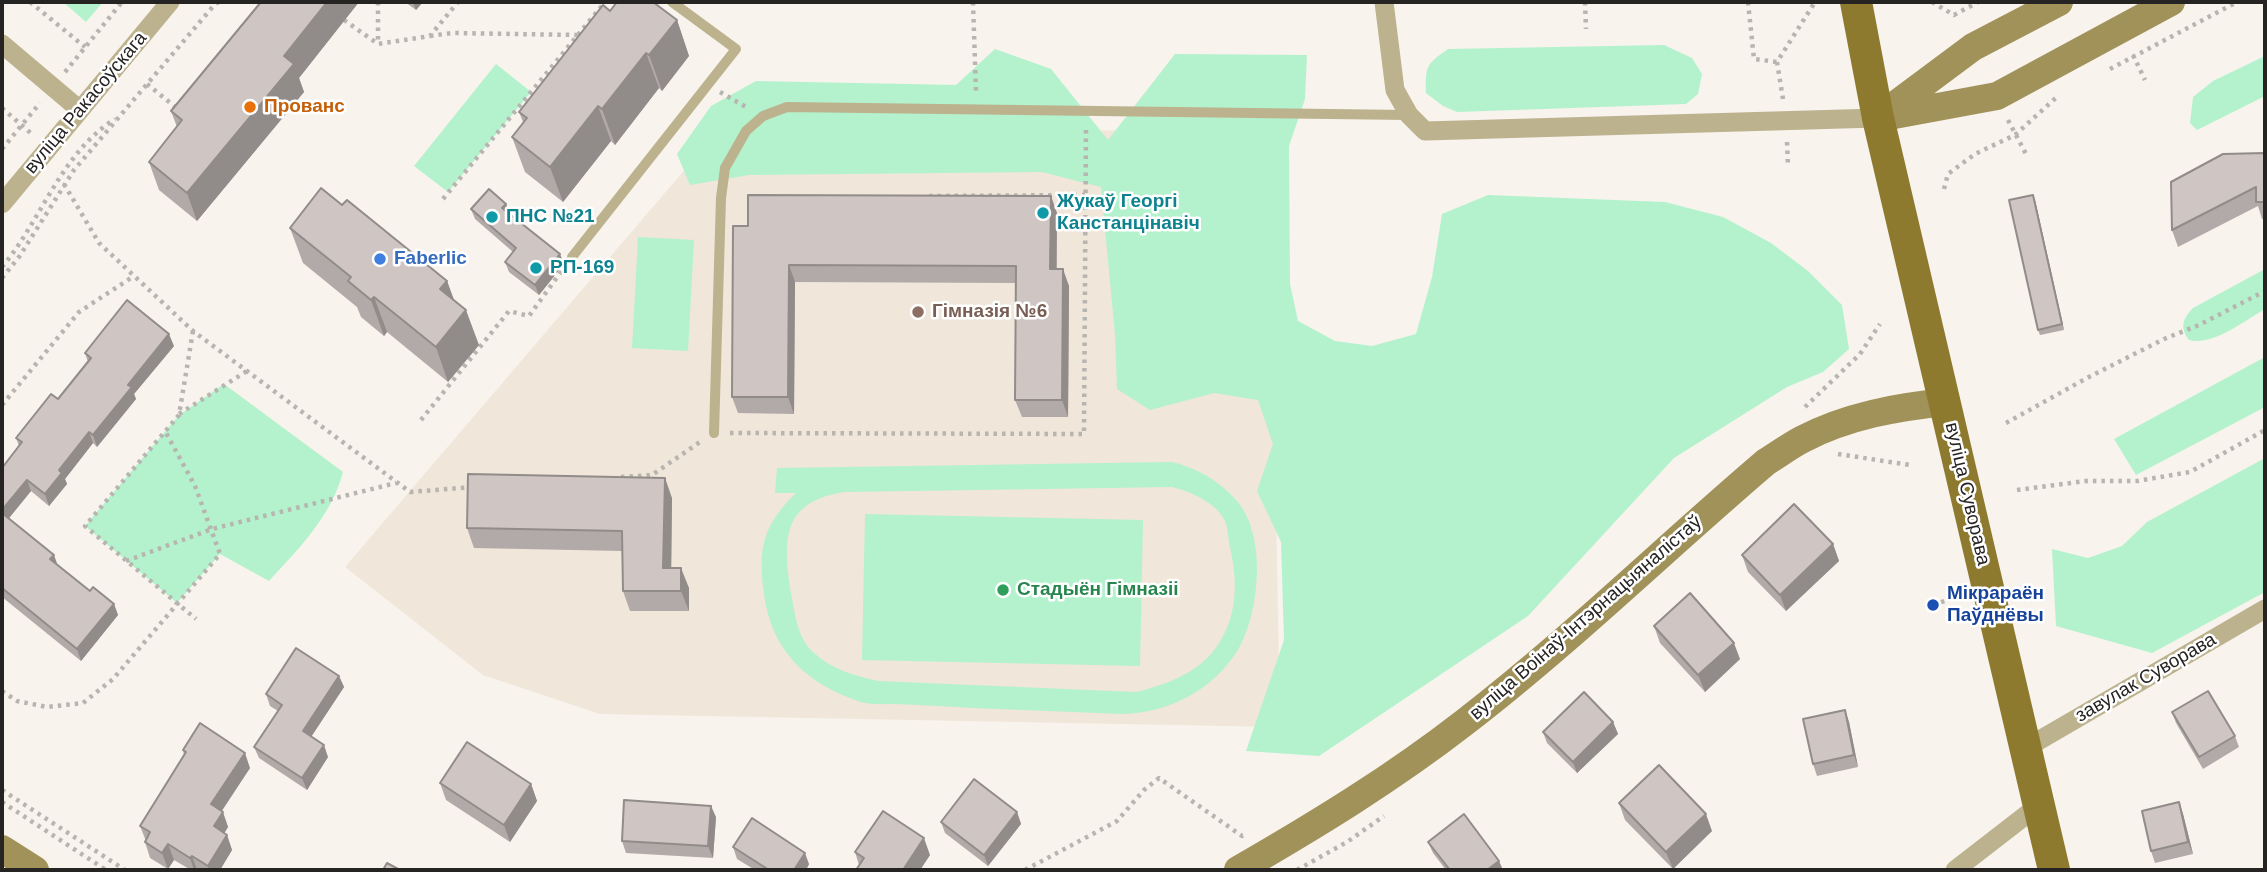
<!DOCTYPE html>
<html>
<head>
<meta charset="utf-8">
<style>
  body { margin:0 }
  #map { position:relative; width:2267px; height:872px; overflow:hidden; background:#f8f3ed; font-family:Arial,sans-serif }
  canvas { display:block }
  .frame { position:absolute; inset:0; border:4px solid #262422; pointer-events:none }
</style>
</head>
<body>
<div id="map">
<canvas width="2267" height="872"></canvas>
<div class="frame"></div>
</div>
<script>
const ctx = document.querySelector('canvas').getContext('2d');
ctx.lineJoin = 'round';
function fillPath(path, color) { ctx.fillStyle = color; ctx.fill(path, 'evenodd'); }
function strokePath(path, color, width, dash) { ctx.strokeStyle = color; ctx.lineWidth = width; ctx.lineCap = dash ? 'butt' : 'round'; ctx.setLineDash(dash || []); ctx.stroke(path); }
function write(font, color, halo, rows, align = 'center') {
  ctx.font = font + ' Arial,sans-serif'; ctx.lineWidth = 5; ctx.setLineDash([]); ctx.textBaseline = 'middle'; ctx.strokeStyle = halo; ctx.fillStyle = color; for (const [text, x, y, turn = 0] of rows) {
    ctx.save(); ctx.translate(x, y); ctx.rotate((+turn || 0) * Math.PI / 180); ctx.textAlign = isNaN(turn) ? turn : align; if (halo) ctx.strokeText(text, 0, 0); ctx.fillText(text, 0, 0); ctx.restore();
  }
}
fillPath(new Path2D(`
  M 1269,130 L 1280,727 L 600,714 L 483,675 L 345,567 L 717,132 Z`), '#f0e6d9');
fillPath(new Path2D(`
  M 63,2 L 103,2 L 86,22 Z
  M 1664,45 L 1692,58 L 1702,74 L 1698,94 L 1686,104 L 1457,112 L 1443,106 L 1426,93 C 1425,65 1427,64 1448,49 Z
  M 995,49 L 1051,69 L 1108,140 L 1175,54 L 1307,55 L 1305,99 L 1289,146 L 1290,284 L 1298,321 L 1335,341 L 1372,346 L 1416,334 L 1432,277 L 1442,214 L 1488,195 L 1665,202 L 1723,217 L 1771,243 L 1808,271 L 1842,305 L 1849,349 L 1823,372 L 1787,387 L 1674,458 L 1528,616 L 1319,756 L 1246,751 L 1284,640 L 1281,542 L 1257,491 L 1273,444 L 1258,400 L 1214,393 L 1150,410 L 1117,389 L 1115,334 L 1101,187 L 1042,172 L 749,175 L 690,185 L 677,154 L 711,106 L 756,81 L 956,85 Z
  M 2265,56 L 2265,96 L 2197,130 L 2190,123 L 2193,97 L 2213,81 Z
  M 496,64 L 531,92 L 448,192 L 414,166 Z
  M 638,237 L 694,240 L 688,351 L 632,348 Z
  M 2265,269 L 2265,309 C 2244,321 2213,346 2189,340 C 2180,328 2182,319 2193,308 Z
  M 2265,357 L 2265,407 L 2136,475 L 2114,439 Z
  M 224,384 L 343,472 C 331,517 299,548 269,581 L 220,554 L 177,603 L 85,526 L 179,415 Z
  M 2265,458 L 2265,592 L 2152,653 L 2056,626 L 2052,549 L 2088,558 L 2122,546 L 2147,522 Z
  M 1172,462 C 1197,468 1218,480 1236,500 C 1267,534 1260,610 1239,648 C 1215,689 1169,713 1123,714 C 1073,712 1023,710 973,708 C 946,706 920,705 893,704 C 883,704 871,705 861,702 C 808,685 771,651 764,594 C 758,549 762,526 796,493 L 775,493 L 777,468 ZM 1172,487 C 1191,492 1216,502 1225,521 C 1228,528 1228,539 1230,547 C 1238,583 1238,618 1215,649 C 1196,674 1165,685 1136,692 L 878,681 C 855,676 831,669 814,653 C 797,638 795,614 791,593 C 783,540 781,502 844,492 Z
  M 865,514 L 1143,520 L 1140,666 L 862,660 Z`), '#b3f2cd');
strokePath(new Path2D(`
  M 30,2 L 85,47
  M 378,2 L 378,43
  M 973,2 L 976,92
  M 1585,2 L 1586,29
  M 1748,2 L 1754,59 L 1777,62
  M 1932,2 L 1954,15 L 1978,2
  M 344,20 L 378,44 L 430,36 L 458,2
  M 430,36 L 452,33 L 578,35
  M 2133,55 L 2145,80
  M 2110,69 L 2237,2
  M 65,72 L 122,2
  M 147,84 L 179,110
  M 720,92 L 746,107
  M 1783,99 L 1777,62 L 1815,2
  M 2,108 L 33,135
  M 2008,120 L 2027,156
  M 1787,142 L 1788,166
  M 2,149 L 40,103
  M 64,184 L 99,243 L 193,331 L 410,492 L 473,487
  M 1944,189 L 1948,174 L 1975,154 L 2015,135 L 2059,95
  M 929,196 L 1085,195
  M 443,199 L 605,2
  M 2,267 C 41,221 61,153 115,119
  M 2,278 L 19,257 L 74,170 L 216,3 L 222,2
  M 193,331 L 179,415 L 85,526 L 196,619
  M 2,405 L 79,312 L 134,276
  M 1805,407 L 1860,354 L 1880,324
  M 179,414 L 247,371
  M 421,420 L 509,311 L 529,316 L 563,269
  M 2006,423 L 2087,378 L 2164,339 L 2199,325 L 2265,291
  M 730,433 L 1084,434 L 1086,128
  M 1838,454 L 1910,465
  M 621,477 L 652,475 L 700,442
  M 2017,490 L 2086,481 L 2137,481 L 2190,472 L 2265,430
  M 126,561 L 212,529 L 396,483
  M 1933,605 L 1962,595
  M 2,691 L 17,701 L 47,707 L 83,703 L 113,679 L 220,554 L 195,486 L 165,431
  M 2,790 L 125,870
  M 2,802 L 106,870
  M 1025,870 L 1117,821 L 1144,790 L 1159,778 L 1242,836 L 1245,835
  M 1297,870 L 1347,842 L 1384,816`), '#b8b4af', 4.5, [3.5, 5]);
strokePath(new Path2D(`
  M 572,257 L 736,49 L 672,2
  M 714,433 L 721,198 L 725,168 L 746,131 L 763,116 L 787,107 L 1408,115`), '#bcb28e', 10);
strokePath(new Path2D(`
  M 1384,2 L 1395,90 L 1409,115 L 1425,131 L 1878,118
  M 2,44 L 80,110
  M 2,204 L 170,2
  M 2026,748 L 2265,609
  M 1955,870 L 2039,805`), '#bcb28e', 19);
strokePath(new Path2D(`
  M 1883,114 L 1973,47 L 2059,2
  M 1878,118 L 1997,96 L 2171,2
  M 2,849 L 35,870
  M 1238,870 C 1316,825 1393,778 1465,722 C 1570,641 1665,548 1766,462 C 1779,454 1791,445 1803,439 C 1847,416 1897,407 1946,402`), '#a1925a', 28);
strokePath(new Path2D(`
  M 1856,2 L 1878,118 L 2054,870`), '#8d7a2f', 32);
fillPath(new Path2D(`
  M 261,2 L 359,2 L 299,78 L 304,92 L 197,221 L 159,190 L 149,162 L 177,127 L 171,111 Z
  M 405,2 L 423,2 L 416,10 Z
  M 610,11 L 677,20 L 689,56 L 662,91 L 659,88 L 615,145 L 611,141 L 563,202 L 525,172 L 512,137 L 523,122 L 519,112 Z
  M 2265,153 L 2265,219 L 2262,219 L 2258,206 L 2178,247 L 2172,230 Z
  M 2035,200 L 2064,330 L 2040,335 L 2038,330 Z
  M 506,204 L 509,214 L 564,264 L 539,295 L 509,272 L 505,262 L 513,252 L 475,219 L 471,209 Z
  M 342,205 L 447,281 L 454,301 L 479,345 L 448,382 L 387,332 L 384,336 L 361,317 L 357,307 L 303,263 L 290,228 Z
  M 1057,213 L 1057,269 L 1069,286 L 1068,417 L 1022,417 L 1015,400 L 1016,283 L 795,282 L 794,414 L 738,413 L 732,397 L 748,226 Z
  M 174,346 L 134,394 L 136,399 L 97,447 L 93,443 L 65,479 L 67,484 L 49,506 L 31,491 L 9,518 L 58,565 L 90,591 L 114,604 L 118,615 L 81,661 L 2,597 L 2,468 L 19,446 L 16,438 L 58,399 L 88,362 L 85,353 Z
  M 672,498 L 671,568 L 689,588 L 689,611 L 630,611 L 623,591 L 622,551 L 474,548 L 467,528 Z
  M 1833,544 L 1839,561 L 1786,611 L 1748,572 L 1742,555 Z
  M 1654,626 L 1740,659 L 1705,692 L 1660,643 Z
  M 339,676 L 344,687 L 311,737 L 328,757 L 307,790 L 259,758 L 254,747 L 278,711 L 270,706 L 266,694 Z
  M 1845,710 L 1849,722 L 1858,767 L 1817,776 L 1813,764 Z
  M 2172,712 L 2235,736 L 2239,747 L 2203,769 L 2176,723 Z
  M 1613,722 L 1618,734 L 1577,773 L 1547,743 L 1543,732 Z
  M 183,750 L 250,768 L 222,811 L 228,827 L 224,833 L 227,835 L 232,850 L 220,870 L 191,870 L 174,860 L 168,869 L 150,858 L 145,842 L 146,841 L 140,826 L 184,755 Z
  M 440,783 L 531,784 L 537,801 L 510,842 L 446,800 Z
  M 2179,802 L 2183,814 L 2193,854 L 2155,863 L 2151,851 Z
  M 1619,803 L 1712,831 L 1673,869 L 1625,820 Z
  M 1017,812 L 1021,824 L 988,866 L 945,833 L 941,822 Z
  M 716,817 L 713,858 L 626,853 L 622,841 Z
  M 1428,842 L 1503,870 L 1446,870 L 1433,853 Z
  M 733,847 L 809,864 L 806,870 L 755,870 L 737,859 Z
  M 855,852 L 930,855 L 920,870 L 856,870 L 859,865 Z`), '#b2aaa9');
fillPath(new Path2D(`
  M 327,2 L 359,2 L 299,78 L 304,92 L 197,221 L 187,193 L 284,56 Z
  M 413,2 L 423,2 L 416,10 Z
  M 677,20 L 689,56 L 662,91 L 649,55 Z
  M 646,53 L 659,88 L 615,145 L 602,109 Z
  M 598,106 L 611,141 L 563,202 L 550,167 Z
  M 2033,195 L 2035,200 L 2064,330 L 2062,324 Z
  M 1051,196 L 1057,213 L 1056,286 L 1050,269 Z
  M 506,204 L 510,214 L 502,208 Z
  M 560,254 L 564,264 L 539,295 L 535,285 Z
  M 789,265 L 795,282 L 794,414 L 788,397 Z
  M 1063,269 L 1069,286 L 1068,417 L 1062,400 Z
  M 447,281 L 460,316 L 440,289 Z
  M 374,297 L 387,332 L 384,336 L 371,300 Z
  M 466,310 L 479,345 L 448,382 L 436,347 Z
  M 169,334 L 174,346 L 134,394 L 136,399 L 97,447 L 93,435 L 128,385 Z
  M 89,432 L 93,443 L 65,479 L 67,484 L 49,506 L 45,494 L 59,470 Z
  M 665,478 L 672,498 L 671,588 L 663,568 Z
  M 27,480 L 31,491 L 5,523 L 2,515 L 2,510 Z
  M 1833,544 L 1839,561 L 1786,611 L 1780,595 Z
  M 54,555 L 58,566 L 50,559 Z
  M 681,568 L 689,588 L 689,611 L 681,591 Z
  M 114,604 L 118,615 L 81,661 L 77,649 Z
  M 1734,643 L 1740,659 L 1705,692 L 1698,675 Z
  M 339,676 L 344,687 L 307,743 L 303,731 Z
  M 1845,710 L 1849,722 L 1858,767 L 1854,755 Z
  M 1613,722 L 1618,734 L 1577,773 L 1573,762 Z
  M 324,745 L 328,757 L 307,790 L 302,778 Z
  M 245,753 L 250,768 L 216,819 L 211,804 Z
  M 531,784 L 537,801 L 510,842 L 504,825 Z
  M 2179,802 L 2183,814 L 2193,854 L 2188,842 Z
  M 711,806 L 716,817 L 713,858 L 708,846 Z
  M 223,812 L 228,827 L 219,842 L 214,826 Z
  M 1017,812 L 1021,824 L 988,866 L 984,855 Z
  M 1706,814 L 1712,831 L 1673,869 L 1666,852 Z
  M 227,835 L 232,850 L 220,870 L 209,870 L 208,866 Z
  M 924,838 L 930,855 L 920,870 L 903,870 Z
  M 168,844 L 174,860 L 168,869 L 162,853 Z
  M 805,853 L 809,864 L 806,870 L 794,870 Z
  M 192,856 L 197,870 L 194,870 L 190,858 Z
  M 1499,861 L 1503,870 L 1487,870 Z`), '#918b89');
const building = new Path2D(`
  M 261,2 L 327,2 L 284,56 L 294,64 L 187,193 L 149,162 L 182,120 L 171,111 Z
  M 617,2 L 653,2 L 677,20 L 649,55 L 646,53 L 602,109 L 598,106 L 550,167 L 512,137 L 527,118 L 519,112 L 603,5 L 610,11 Z
  M 2265,153 L 2265,202 L 2256,202 L 2256,187 L 2172,230 L 2171,182 L 2223,154 Z
  M 321,188 L 342,205 L 347,200 L 447,281 L 440,289 L 466,310 L 436,347 L 374,297 L 371,300 L 348,281 L 351,277 L 290,228 Z
  M 489,189 L 506,204 L 502,208 L 560,254 L 535,285 L 505,262 L 516,248 L 471,209 Z
  M 748,195 L 1051,196 L 1050,269 L 1063,269 L 1062,400 L 1015,400 L 1016,266 L 789,265 L 788,397 L 732,397 L 733,226 L 748,226 Z
  M 2033,195 L 2062,324 L 2038,330 L 2009,200 Z
  M 127,300 L 169,334 L 128,385 L 132,387 L 93,435 L 89,432 L 59,470 L 62,473 L 45,494 L 27,480 L 2,510 L 2,468 L 22,442 L 16,438 L 51,394 L 58,399 L 91,358 L 85,353 Z
  M 468,474 L 665,478 L 663,568 L 681,568 L 681,591 L 623,591 L 622,531 L 467,528 Z
  M 1794,504 L 1833,544 L 1780,595 L 1742,555 Z
  M 2,513 L 54,555 L 50,559 L 90,591 L 93,587 L 114,604 L 77,649 L 2,588 Z
  M 1690,593 L 1734,643 L 1698,675 L 1654,626 Z
  M 296,648 L 339,676 L 303,731 L 324,745 L 302,778 L 254,747 L 282,705 L 266,694 Z
  M 2208,691 L 2235,736 L 2199,757 L 2172,712 Z
  M 1584,692 L 1613,722 L 1573,762 L 1543,732 Z
  M 1845,710 L 1854,755 L 1813,764 L 1803,719 Z
  M 200,723 L 245,753 L 211,804 L 223,812 L 214,826 L 227,835 L 208,866 L 192,856 L 190,858 L 168,844 L 162,853 L 145,842 L 150,832 L 140,826 L 186,752 L 183,750 Z
  M 467,742 L 531,784 L 504,825 L 440,783 Z
  M 1659,765 L 1706,814 L 1666,852 L 1619,803 Z
  M 974,779 L 1017,812 L 984,855 L 941,822 Z
  M 624,800 L 711,806 L 708,846 L 622,841 Z
  M 2179,802 L 2188,842 L 2151,851 L 2142,811 Z
  M 883,811 L 924,838 L 903,870 L 856,870 L 864,858 L 855,852 Z
  M 1464,814 L 1499,861 L 1487,870 L 1450,870 L 1428,842 Z
  M 752,818 L 805,853 L 794,870 L 769,870 L 733,847 Z
  M 387,863 L 400,870 L 383,870 Z`);
fillPath(building, '#cfc6c4');
strokePath(building, '#918b89', 2);
for (const [x, y, r, color] of [
  [250,107,7,"#e8710a"],
  [1043,213,7,"#0f9aa8"],
  [492,217,7,"#0f9aa8"],
  [380,259,7,"#3f7fe0"],
  [536,268,7,"#0f9aa8"],
  [918,312,7,"#8d6e63"],
  [1003,590,7,"#2e9e5b"],
  [1933,605,7,"#1a4fb4"]
]) { const dot = new Path2D(); dot.arc(x, y, r, 0, 2 * Math.PI); ctx.fillStyle = color; ctx.fill(dot); strokePath(dot, '#fff', 2.5); }
write('19px', '#262422', '#fff', [
  ["вуліца Ракасоўскага",86,103,-50],
  ["вуліца Суворава",1967,494,77],
  ["вуліца Воінаў-Інтэрнацыяналістаў",1586,618,-41],
  ["завулак Суворава",2146,678,-30]
]);
write('bold 19px', '#c56008', '#fff', [
  ["Прованс",264,107]
], 'left');
write('bold 19px', '#0d838f', '#fff', [
  ["Жукаў Георгі",1057,202],
  ["Канстанцінавіч",1057,224],
  ["ПНС №21",506,217],
  ["РП-169",550,268]
], 'left');
write('bold 19px', '#366cbe', '#fff', [
  ["Faberlic",394,259]
], 'left');
write('bold 19px', '#785e54', '#fff', [
  ["Гімназія №6",932,312]
], 'left');
write('bold 19px', '#27864d', '#fff', [
  ["Стадыён Гімназіі",1017,590]
], 'left');
write('bold 19px', '#164399', '#fff', [
  ["Мікрараён",1947,594],
  ["Паўднёвы",1947,616]
], 'left');
</script>
</body>
</html>
